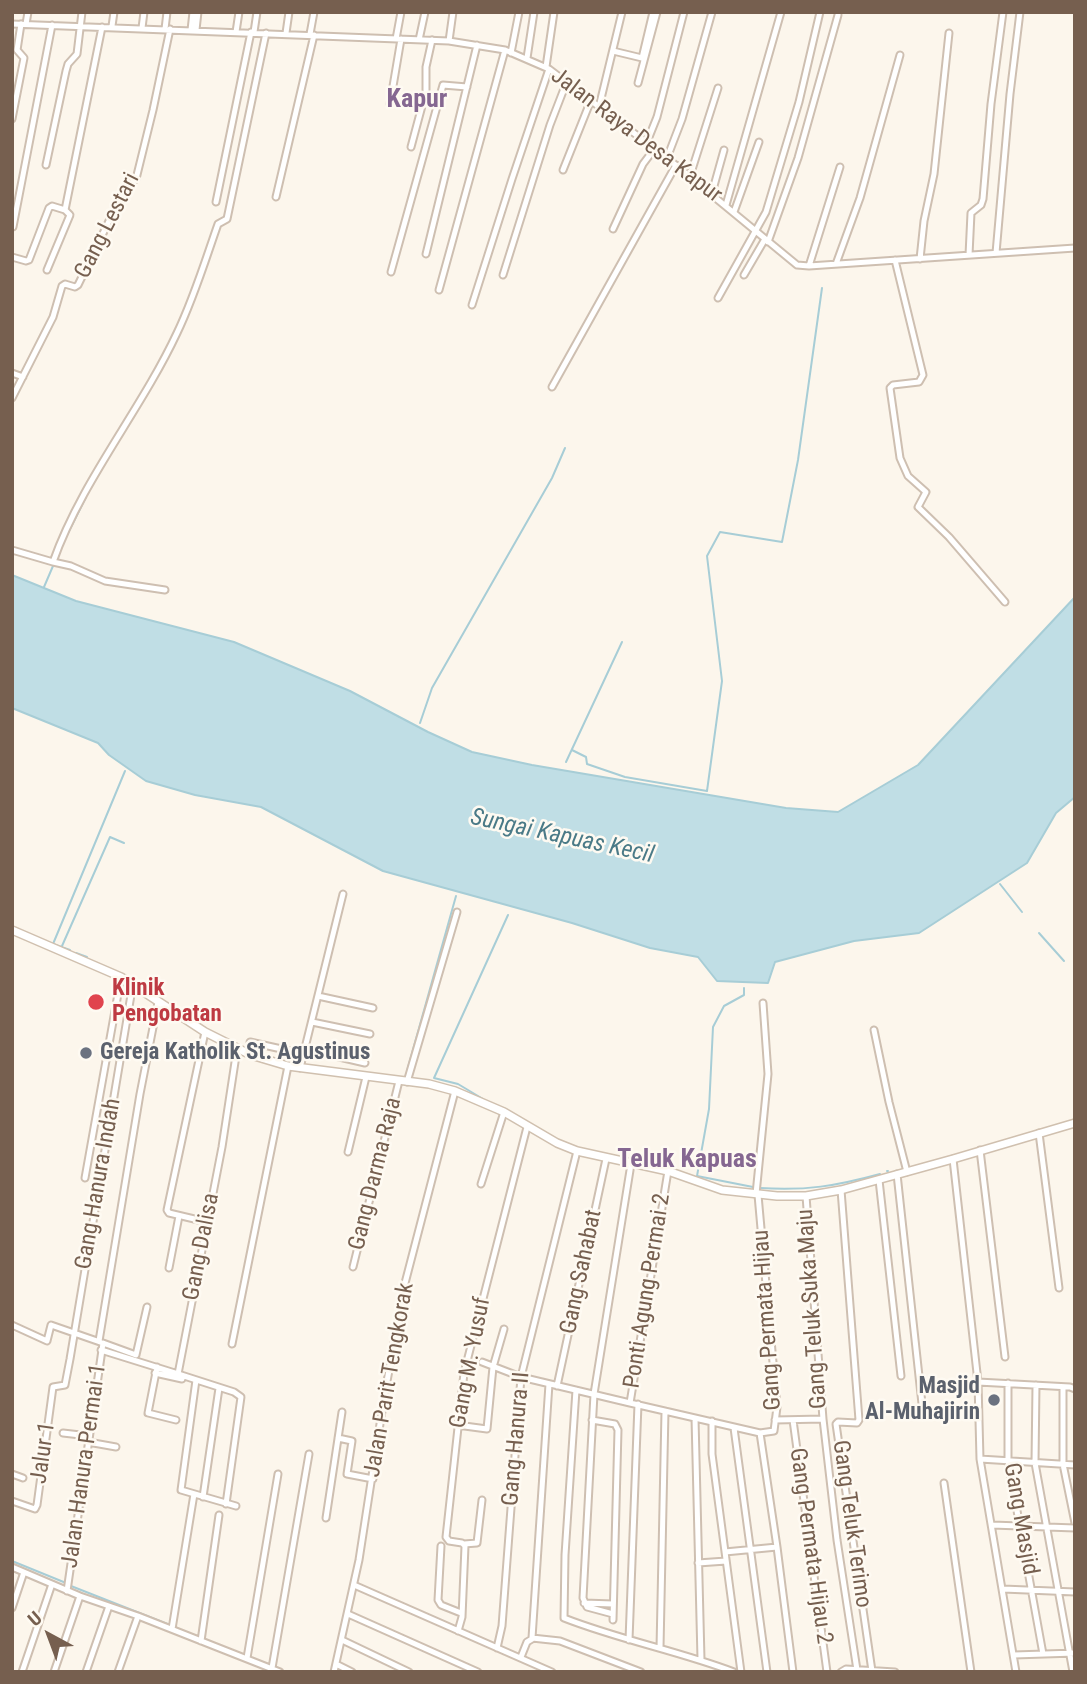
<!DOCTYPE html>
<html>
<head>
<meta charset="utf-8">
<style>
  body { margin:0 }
  #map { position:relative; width:1087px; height:1684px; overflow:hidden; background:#fcf6ec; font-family:"Roboto Condensed",sans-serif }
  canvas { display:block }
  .frame { position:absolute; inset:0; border:14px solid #765f4f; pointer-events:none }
  .north { position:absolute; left:14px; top:1600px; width:70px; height:70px; -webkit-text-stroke:5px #fefaf2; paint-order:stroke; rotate:319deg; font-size:19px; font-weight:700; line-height:28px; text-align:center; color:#765f4f }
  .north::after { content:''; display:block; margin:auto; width:24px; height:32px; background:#765f4f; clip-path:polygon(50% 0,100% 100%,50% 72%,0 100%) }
</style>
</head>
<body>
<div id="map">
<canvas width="1087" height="1684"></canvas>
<div class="frame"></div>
<div class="north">U</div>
</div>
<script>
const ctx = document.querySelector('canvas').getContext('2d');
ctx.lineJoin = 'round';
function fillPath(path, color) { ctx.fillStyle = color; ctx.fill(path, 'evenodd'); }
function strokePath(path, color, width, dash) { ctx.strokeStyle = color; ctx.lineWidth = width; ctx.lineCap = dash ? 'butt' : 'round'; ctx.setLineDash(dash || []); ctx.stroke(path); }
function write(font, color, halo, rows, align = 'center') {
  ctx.font = font + ' "Roboto Condensed",sans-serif'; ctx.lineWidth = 5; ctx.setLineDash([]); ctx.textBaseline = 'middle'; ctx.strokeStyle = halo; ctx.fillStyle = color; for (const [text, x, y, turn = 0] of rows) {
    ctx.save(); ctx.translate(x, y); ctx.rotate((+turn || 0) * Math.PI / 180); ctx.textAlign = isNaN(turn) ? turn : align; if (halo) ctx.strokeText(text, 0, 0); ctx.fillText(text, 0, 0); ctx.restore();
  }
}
const water = new Path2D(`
  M 12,575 L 76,601 L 234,642 L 350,691 L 428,732 L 472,752 L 532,765 L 786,808 L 838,812 L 918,765 L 1075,597 L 1075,797 L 1056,813 L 1027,863 L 919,933 L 854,941 L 775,962 L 768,983 L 717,981 L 698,957 L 650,948 L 572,923 L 383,871 L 261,807 L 195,795 L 146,781 L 109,755 L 98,743 L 12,708 Z`);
fillPath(water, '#c0dee5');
strokePath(water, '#a7cdd6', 2);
strokePath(new Path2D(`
  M 65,539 L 86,497
  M 44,587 L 53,566
  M 420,723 L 432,688 L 552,478 L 565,448
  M 572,750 L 586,757 L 587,764 L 625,777 L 707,791 L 722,681 L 707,556 L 720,532 L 782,542 L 798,460 L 822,288
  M 566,762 L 622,642
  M 1000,884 L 1022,912
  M 1039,933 L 1064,961
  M 62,946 L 110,837 L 124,843
  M 70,950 L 53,944 L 125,771
  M 76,953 L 87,957
  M 744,988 L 744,995 L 724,1006 L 713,1027 L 709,1109 L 697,1176 L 753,1187
  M 407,1071 L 456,896
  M 483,1099 L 458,1084 L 434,1078 L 508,915
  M 887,1171 L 888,1171
  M 760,1188 C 806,1191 836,1186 880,1174
  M 12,1561 L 66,1583
  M 71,1586 L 170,1625
  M 175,1628 L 196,1636`), '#a7cdd6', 2);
const street = new Path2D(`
  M 12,24 L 449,41 L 505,50 L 549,69 L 667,158 L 797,265 L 809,266 L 1075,248
  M 26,24 L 28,12
  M 112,26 L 114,12
  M 142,28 L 144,12
  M 165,29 L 167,12
  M 191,30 L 193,12
  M 196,30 L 198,12
  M 236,32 L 239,12
  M 254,32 L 257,12
  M 286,33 L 289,12
  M 310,34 L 314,12
  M 396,39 L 401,12
  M 419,40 L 425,12
  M 449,41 L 453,12
  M 613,51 L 642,58 L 653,12
  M 511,53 L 519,12
  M 527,58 L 534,12
  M 546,67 L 554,12
  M 638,83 L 657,12
  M 390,104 L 401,39
  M 599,107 L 622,12
  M 12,119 L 24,58 L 17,50 L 21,24
  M 647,142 L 657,117 L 684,12
  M 411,147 L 426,91 L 426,67 L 432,40
  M 667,158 L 682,119 L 712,12
  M 46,165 L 66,71 L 68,64 L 77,54 L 82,12
  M 563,170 L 591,100
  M 690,176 L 718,88
  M 712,193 L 724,150
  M 276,197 L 314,35
  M 216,202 L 251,32
  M 726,205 L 781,12
  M 734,212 L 759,142
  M 13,227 L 52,25
  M 613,229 L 643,164 L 655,148
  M 768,242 L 798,158 L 838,15
  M 996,253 L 1010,94 L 1020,12
  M 426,254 L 477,45
  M 969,255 L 971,213 L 981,205 L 983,199 L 991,104 L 1003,12
  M 12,257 L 26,261 L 29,260 L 49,208 L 52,206 L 65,210
  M 920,259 L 924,221 L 934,174 L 949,33
  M 895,260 L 923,375 L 919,382 L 893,385 L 890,388 L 900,458 L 908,476 L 926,492 L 918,507 L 949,537 L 1005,602
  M 836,264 L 860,198 L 900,55
  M 809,266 L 840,167
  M 47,270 L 70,215 L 65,210 L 102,27
  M 391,272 L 443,85 L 467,87
  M 503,275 L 550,125 L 567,81
  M 744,275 L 765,239
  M 439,290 L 505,50
  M 718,298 L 766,212 L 799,102 L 820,12
  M 472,305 L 512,179 L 549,69
  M 12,373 L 23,377
  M 552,387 L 676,165
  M 12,398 L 53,317 L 62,286 L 65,284 L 75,287 L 78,285 L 124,190 L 136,179 L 153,110 L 170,29
  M 12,550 L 53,562 C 82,480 140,412 177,333 C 194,298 205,261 218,224 L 227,219 L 266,33
  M 53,562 L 71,566 L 105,581 L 165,590
  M 318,996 L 373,1008
  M 312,1022 L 370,1034
  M 874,1030 L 889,1102 L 907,1172
  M 205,1032 L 167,1210 L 169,1213 L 207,1222
  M 250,1042 L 304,1054
  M 305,1049 L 365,1063
  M 300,1068 L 343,894
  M 407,1082 L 457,912
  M 1039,1133 L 1059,1288
  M 980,1150 L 1005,1357
  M 348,1152 L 366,1077
  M 953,1159 L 978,1382 L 980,1459 L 1016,1672
  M 668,1171 L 630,1403 L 760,1433 L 777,1547 L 793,1672
  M 897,1174 L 923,1413
  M 85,1178 L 121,977
  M 879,1180 L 901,1376
  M 481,1184 L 504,1112
  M 841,1190 L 859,1420 L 857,1423 L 838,1422 L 836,1424 L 872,1671
  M 756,1194 L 768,1074 L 763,1003
  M 758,1195 L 777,1407 L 774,1431 L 760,1433
  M 353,1267 L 399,1081
  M 169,1268 L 179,1216
  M 12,1325 L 47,1341 L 51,1325 L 100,1342
  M 99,1341 L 140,1094 L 158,1002
  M 232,1344 L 288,1066
  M 101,1350 L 178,1374
  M 482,1362 L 521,1377 L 630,1403
  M 157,1367 L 148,1413 L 176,1420
  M 155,1373 L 182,1379
  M 196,1380 L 181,1490 L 236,1506
  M 978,1382 L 1070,1387 L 1075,1389
  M 1008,1383 L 1008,1461 L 1043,1654
  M 549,1384 L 532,1638 L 560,1641 L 641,1672
  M 1036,1385 L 1035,1463 L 1073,1672
  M 557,1386 L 606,1159
  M 1063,1387 L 1063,1464 L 1075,1523
  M 576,1390 L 565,1555 L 564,1618 C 620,1640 679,1651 734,1672
  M 695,1418 L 701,1659
  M 823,1419 L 837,1540 L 857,1670
  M 592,1420 L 615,1424 L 618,1430 L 613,1620
  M 775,1420 L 823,1419 L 806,1196
  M 793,1420 L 827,1672
  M 712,1421 L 712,1454 L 741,1672
  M 457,1425 L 487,1429 L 493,1367 L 504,1329
  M 734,1428 L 767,1672
  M 63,1433 L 89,1436
  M 338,1438 L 352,1441 L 347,1474 L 373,1479
  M 88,1442 L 116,1447
  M 980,1459 L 1075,1465
  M 12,1474 L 23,1478
  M 944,1483 L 971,1672
  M 203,1497 L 219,1388
  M 12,1501 L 35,1509 L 37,1505 L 53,1387 L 65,1385 L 70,1359 L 133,983
  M 226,1504 L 241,1397 L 234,1392 L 178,1374 L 222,1147 L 237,1049
  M 326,1518 L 342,1412
  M 992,1525 L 1075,1528
  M 464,1544 L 477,1543 L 482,1500
  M 441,1546 L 438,1600 L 441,1605 L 461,1613
  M 725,1552 L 777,1547
  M 698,1563 L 726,1561
  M 12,1567 L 80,1596 L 138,1616 L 280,1672
  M 354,1585 L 552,1672
  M 1003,1589 L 1075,1592
  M 67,1591 L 103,1343 L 136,1355 L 147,1307
  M 584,1603 L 613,1604
  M 12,1608 L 24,1572
  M 348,1614 L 478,1672
  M 613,1614 L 587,1607 L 583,1598 L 594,1394 L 631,1164
  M 172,1629 L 194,1494
  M 458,1631 L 462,1617 L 465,1546 L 462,1543 L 449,1541 L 446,1537 L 464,1373 L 527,1127
  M 342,1640 L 409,1672
  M 629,1640 L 638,1404
  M 201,1641 L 219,1515
  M 497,1648 L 502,1626 L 521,1377 L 577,1151
  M 660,1648 L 665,1411
  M 1014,1655 L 1075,1653
  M 521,1657 L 527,1642 L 532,1639
  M 247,1658 L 278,1474
  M 336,1664 L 352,1672
  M 272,1668 L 309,1454
  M 22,1672 L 52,1584
  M 54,1672 L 80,1596
  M 86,1672 L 109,1606
  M 118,1672 L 138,1616
  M 334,1672 L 359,1560 L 384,1398 L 404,1287 L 455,1091
  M 841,1672 L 846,1669 L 895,1672`);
const secondary = new Path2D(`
  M 12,930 L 121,977 L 205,1032 L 251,1055 L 288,1066 L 429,1084 L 455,1091 L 504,1112 L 557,1143 L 577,1151 L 668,1171 L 722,1190 L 777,1196 L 806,1196 L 841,1190 L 953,1159 L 1075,1123`);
strokePath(street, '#cebfb1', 9);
strokePath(secondary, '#d0c0af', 10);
strokePath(street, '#fff', 5);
strokePath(secondary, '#fff', 7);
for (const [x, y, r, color] of [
  [96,1002,9,"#e0444e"],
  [86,1053,7,"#6b7280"],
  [994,1400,7,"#6b7280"]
]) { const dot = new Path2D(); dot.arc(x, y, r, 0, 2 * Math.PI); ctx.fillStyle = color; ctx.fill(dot); strokePath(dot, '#fefaf2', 2.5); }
write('23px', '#765f4f', '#fefaf2', [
  ["Jalan Raya Desa Kapur",636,136,37],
  ["Gang Lestari",108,226,-63],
  ["Gang Darma Raja",376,1174,-76],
  ["Gang Hanura Indah",99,1184,-80],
  ["Gang Dalisa",202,1247,-79],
  ["Gang Sahabat",582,1272,-78],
  ["Ponti Agung Permai 2",648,1291,-81],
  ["Gang Teluk Suka Maju",813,1309,-94],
  ["Gang Permata Hijau",768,1320,-94],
  ["Gang M. Yusuf",471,1363,-79],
  ["Jalan Parit Tengkorak",390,1380,-80],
  ["Gang Hanura II",517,1439,-85],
  ["Jalur 1",44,1453,-82],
  ["Jalan Hanura Permai 1",85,1466,-82],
  ["Gang Masjid",1020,1519,80],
  ["Gang Teluk Terimo",851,1524,82],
  ["Gang Permata Hijau 2",810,1546,82]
]);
write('bold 23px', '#be3a42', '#fefaf2', [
  ["Klinik",112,989],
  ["Pengobatan",112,1015]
], 'left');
write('bold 23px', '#5b616d', '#fefaf2', [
  ["Gereja Katholik St. Agustinus",100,1053],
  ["Masjid",980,1387,"right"],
  ["Al-Muhajirin",980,1413,"right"]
], 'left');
write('italic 24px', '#4a7a87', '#fefaf2', [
  ["Sungai Kapuas Kecil",562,837,12]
]);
write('bold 26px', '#856791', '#fefaf2', [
  ["Kapur",417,100],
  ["Teluk Kapuas",687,1160]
]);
</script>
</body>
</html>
